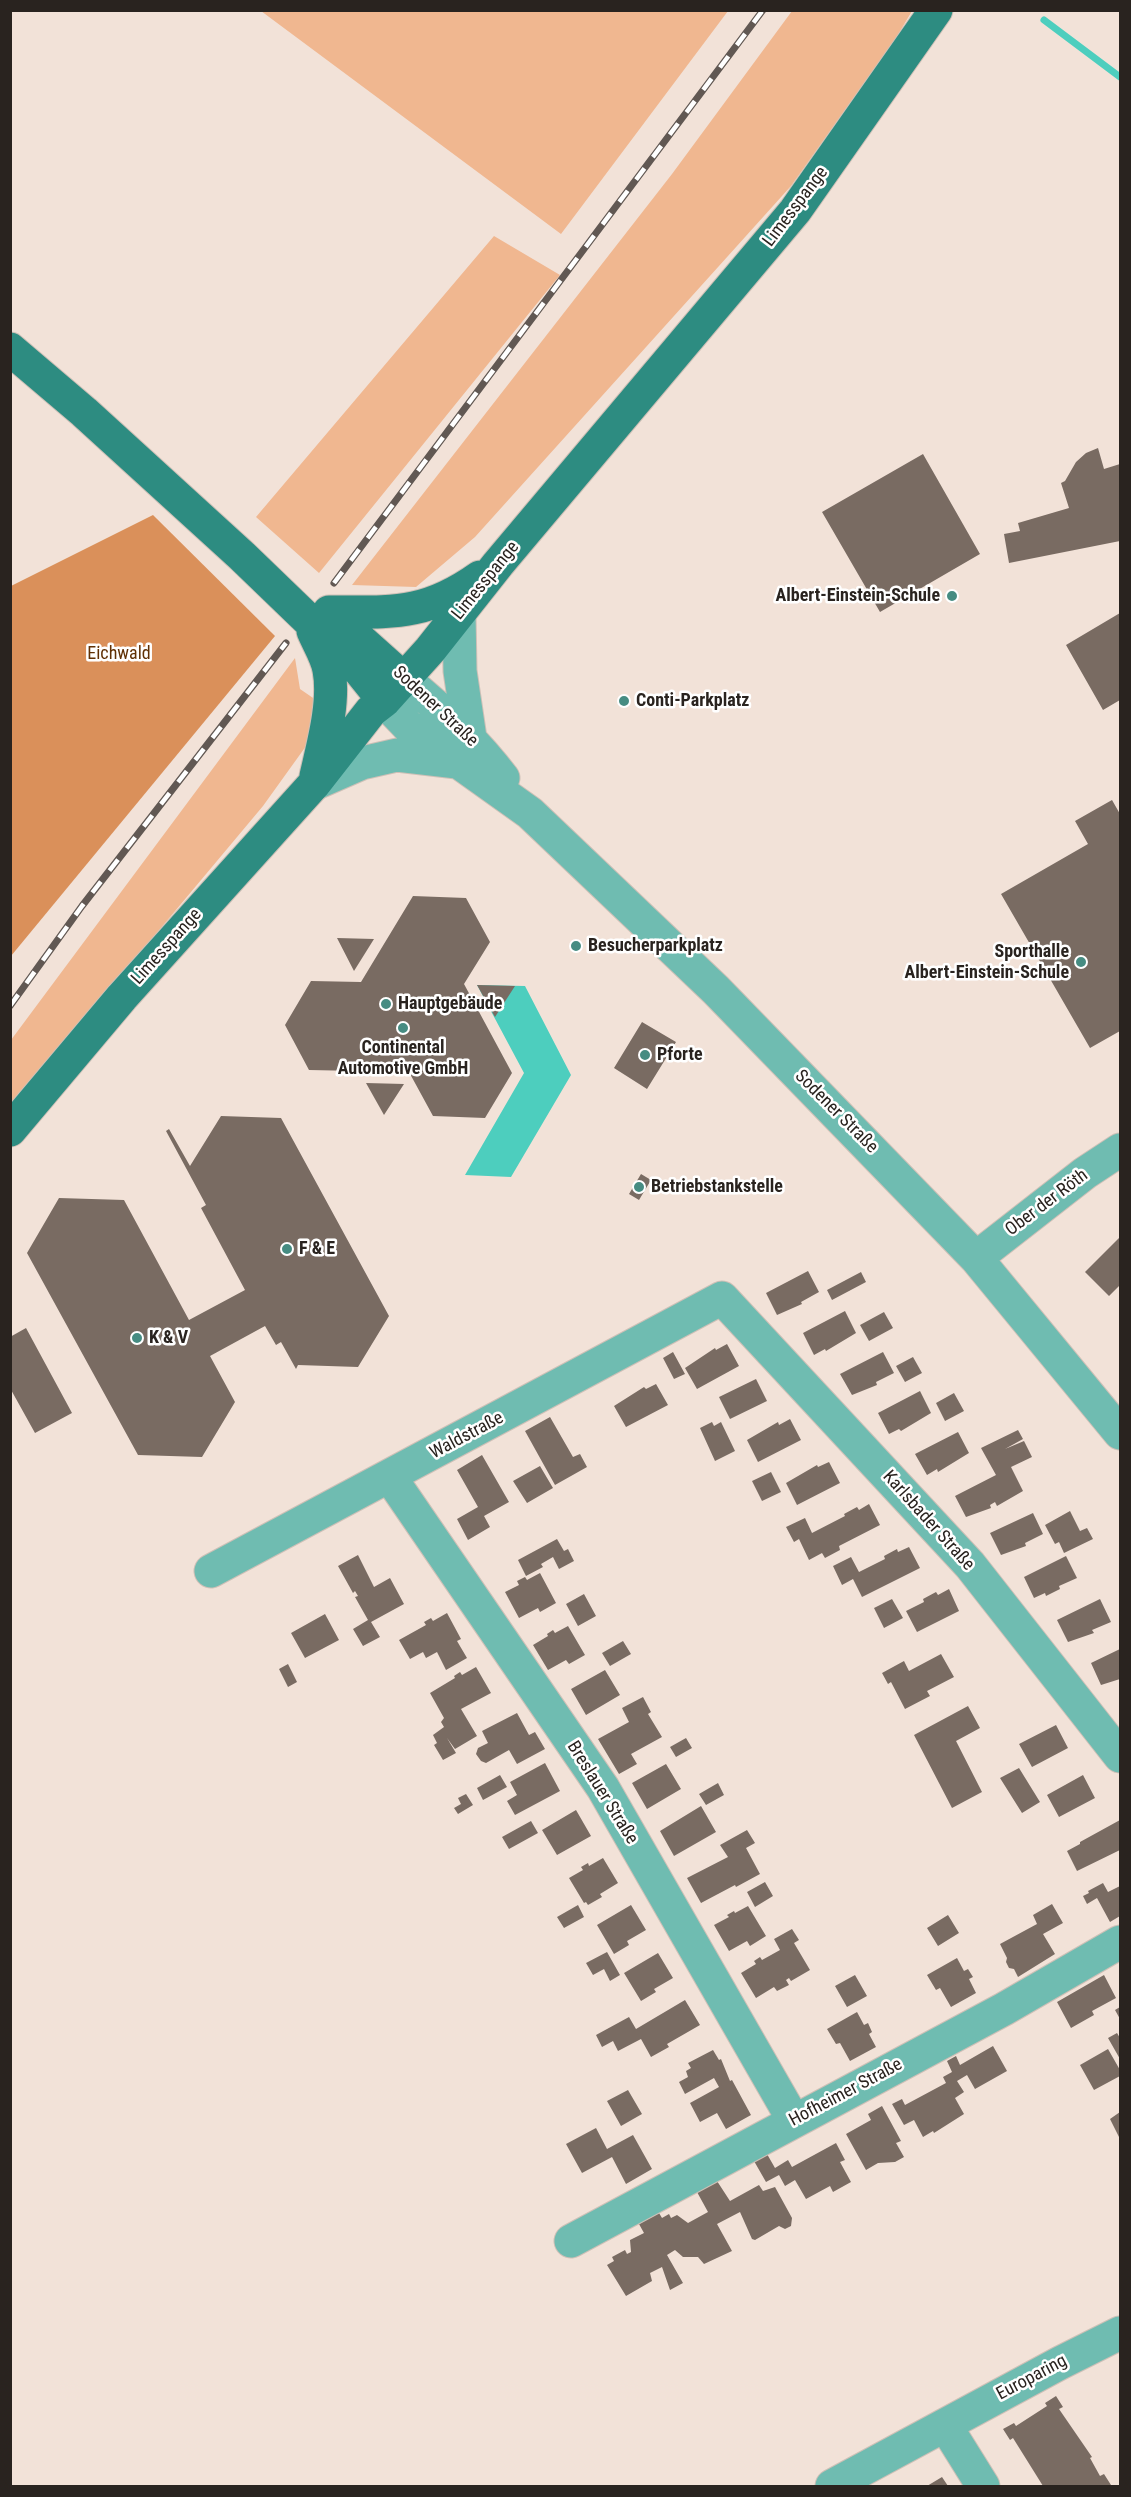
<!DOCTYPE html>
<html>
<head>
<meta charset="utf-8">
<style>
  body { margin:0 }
  #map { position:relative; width:1131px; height:2497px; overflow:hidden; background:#f2e2d8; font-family:"Roboto Condensed",sans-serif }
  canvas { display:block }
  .frame { position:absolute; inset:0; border:12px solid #29231f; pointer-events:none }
</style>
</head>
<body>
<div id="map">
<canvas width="1131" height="2497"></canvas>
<div class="frame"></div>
</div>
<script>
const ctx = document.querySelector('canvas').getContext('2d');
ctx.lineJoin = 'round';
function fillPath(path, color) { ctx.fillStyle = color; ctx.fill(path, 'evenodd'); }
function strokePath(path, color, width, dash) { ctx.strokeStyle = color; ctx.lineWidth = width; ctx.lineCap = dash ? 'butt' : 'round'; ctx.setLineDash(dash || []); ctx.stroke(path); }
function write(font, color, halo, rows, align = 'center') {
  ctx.font = font + ' "Roboto Condensed",sans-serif'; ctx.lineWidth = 5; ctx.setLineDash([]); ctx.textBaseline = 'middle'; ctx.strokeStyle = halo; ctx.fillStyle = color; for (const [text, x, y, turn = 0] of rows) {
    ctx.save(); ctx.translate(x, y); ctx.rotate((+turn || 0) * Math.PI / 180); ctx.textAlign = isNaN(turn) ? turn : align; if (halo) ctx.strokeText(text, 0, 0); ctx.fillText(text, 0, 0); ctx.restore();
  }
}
fillPath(new Path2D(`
  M 261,11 L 728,11 L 561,234 Z
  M 792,11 L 912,11 L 896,38 L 791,186 L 475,537 L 416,587 L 352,585 L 672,174 Z
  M 494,236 L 560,275 L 319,573 L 256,517 Z
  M 295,658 L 300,689 L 316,700 L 314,735 L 263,806 L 11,1107 L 11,1040 Z`), '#f0b790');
fillPath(new Path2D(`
  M 153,515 L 275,636 L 11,956 L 11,586 Z`), '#da905a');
fillPath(new Path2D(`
  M 477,985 L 525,986 L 571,1075 L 511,1177 L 465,1175 L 524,1073 Z`), '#4dcebe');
strokePath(new Path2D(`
  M 1044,20 L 1120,77`), '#4dcebe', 7);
fillPath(new Path2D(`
  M 1098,448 L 1104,469 L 1120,464 L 1120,541 L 1009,563 L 1004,534 L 1020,531 L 1018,523 L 1069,508 L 1061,483 L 1065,481 L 1076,462 L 1086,453 Z
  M 923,454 L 980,554 L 880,612 L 822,512 Z
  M 1120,613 L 1120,700 L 1103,710 L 1066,645 Z
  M 1112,800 L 1120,814 L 1120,1031 L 1090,1048 L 1001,894 L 1088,844 L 1075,821 Z
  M 413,896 L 466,898 L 490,942 L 464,984 L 512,1073 L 485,1118 L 433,1116 L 409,1072 L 309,1070 L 285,1025 L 311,981 L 361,982 Z
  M 337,938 L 374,939 L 354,971 Z
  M 477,985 L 515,986 L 495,1017 Z
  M 642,1022 L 676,1042 L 647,1089 L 614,1068 Z
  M 366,1083 L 404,1084 L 384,1115 Z
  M 221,1116 L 281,1118 L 389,1316 L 358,1367 L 298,1365 L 296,1369 L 281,1342 L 276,1345 L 265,1326 L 210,1356 L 235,1402 L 202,1457 L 138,1455 L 27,1253 L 59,1198 L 124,1200 L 189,1320 L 245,1290 L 201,1208 L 206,1205 L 166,1131 L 169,1129 L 190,1166 Z
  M 641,1174 L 651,1180 L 639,1200 L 629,1194 Z
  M 1120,1237 L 1120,1285 L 1109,1296 L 1085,1272 Z
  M 808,1271 L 819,1292 L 801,1302 L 802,1304 L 777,1315 L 766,1293 Z
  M 861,1272 L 866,1282 L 832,1300 L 827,1290 Z
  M 845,1311 L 856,1333 L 826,1351 L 825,1349 L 814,1355 L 803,1333 Z
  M 884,1312 L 893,1328 L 869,1341 L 860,1325 Z
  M 26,1328 L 72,1413 L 35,1433 L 10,1388 L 10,1337 Z
  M 727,1344 L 739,1366 L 697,1389 L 685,1368 L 715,1348 L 716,1350 Z
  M 673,1352 L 685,1374 L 674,1379 L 663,1358 Z
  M 883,1352 L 894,1373 L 876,1382 L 877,1385 L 852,1395 L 840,1374 Z
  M 913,1357 L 922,1373 L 905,1382 L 896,1366 Z
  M 756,1379 L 767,1401 L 730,1419 L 719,1397 Z
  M 656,1384 L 668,1405 L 626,1427 L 614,1406 L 644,1387 L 646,1389 Z
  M 920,1391 L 931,1413 L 901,1431 L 899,1429 L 889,1434 L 878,1413 Z
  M 954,1393 L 964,1411 L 945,1421 L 936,1403 Z
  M 550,1417 L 573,1457 L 580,1454 L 587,1467 L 555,1485 L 525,1431 Z
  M 790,1419 L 801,1440 L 758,1462 L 747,1440 L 778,1422 L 779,1425 Z
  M 712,1422 L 714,1426 L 721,1422 L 735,1451 L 715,1461 L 700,1428 Z
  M 1018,1430 L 1023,1439 L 1005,1449 L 1024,1441 L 1032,1457 L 1011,1467 L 1023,1491 L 997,1506 L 995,1502 L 990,1505 L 991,1508 L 966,1517 L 955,1496 L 996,1475 L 981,1448 Z
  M 958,1432 L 969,1453 L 938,1472 L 937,1469 L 927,1475 L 915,1454 Z
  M 482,1455 L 509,1502 L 484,1516 L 490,1527 L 468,1540 L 457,1519 L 478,1507 L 457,1470 Z
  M 829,1462 L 840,1483 L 797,1505 L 786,1483 L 817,1465 L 818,1467 Z
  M 540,1466 L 553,1488 L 527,1503 L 513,1481 Z
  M 771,1472 L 781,1492 L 762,1501 L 752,1481 Z
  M 869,1504 L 880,1525 L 839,1546 L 840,1550 L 825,1558 L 822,1553 L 809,1560 L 799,1539 L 794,1542 L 786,1527 L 805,1518 L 812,1533 L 845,1516 L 844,1514 L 857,1507 L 859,1510 Z
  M 1070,1511 L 1080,1531 L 1087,1528 L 1093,1539 L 1064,1553 L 1059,1542 L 1055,1544 L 1045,1525 Z
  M 1033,1513 L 1043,1534 L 1025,1543 L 1026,1546 L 1001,1555 L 990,1533 Z
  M 557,1539 L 564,1551 L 568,1549 L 574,1561 L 559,1569 L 553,1557 L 541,1564 L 543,1567 L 526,1576 L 518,1560 Z
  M 909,1547 L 920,1568 L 862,1597 L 853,1579 L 842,1585 L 833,1566 L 851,1557 L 859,1572 L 885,1559 L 884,1556 L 897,1549 L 898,1552 Z
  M 358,1555 L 374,1587 L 390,1578 L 404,1604 L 371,1622 L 380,1637 L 363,1646 L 353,1629 L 368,1620 L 355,1597 L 358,1596 L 355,1591 L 353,1593 L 338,1566 Z
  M 1066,1556 L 1077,1578 L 1059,1586 L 1060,1589 L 1046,1596 L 1045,1593 L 1034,1598 L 1024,1577 Z
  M 540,1573 L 556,1603 L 540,1612 L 538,1608 L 519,1618 L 505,1592 L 519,1585 L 517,1581 L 525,1577 L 527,1580 Z
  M 949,1589 L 959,1611 L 917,1632 L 906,1611 L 924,1602 L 923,1599 L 936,1592 L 938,1595 Z
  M 584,1594 L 596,1616 L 578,1626 L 566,1604 Z
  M 892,1599 L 903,1618 L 884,1628 L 874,1608 Z
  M 1100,1599 L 1111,1622 L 1092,1630 L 1094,1633 L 1068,1642 L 1057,1620 Z
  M 447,1613 L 461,1639 L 457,1641 L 467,1658 L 446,1670 L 437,1652 L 426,1658 L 423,1652 L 410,1659 L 399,1640 L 426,1625 L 424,1622 L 431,1618 L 433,1621 Z
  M 325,1614 L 339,1640 L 305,1658 L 291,1633 Z
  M 568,1626 L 585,1655 L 569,1664 L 566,1660 L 548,1670 L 533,1645 L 548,1636 L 547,1634 L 553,1630 L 555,1633 Z
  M 623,1641 L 631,1654 L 610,1666 L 602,1653 Z
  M 1120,1649 L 1120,1679 L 1101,1685 L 1091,1663 Z
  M 941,1654 L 954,1677 L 927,1691 L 930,1696 L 905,1709 L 891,1682 L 888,1684 L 882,1673 L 904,1661 L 909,1671 Z
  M 288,1664 L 297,1682 L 288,1687 L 279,1669 Z
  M 476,1667 L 491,1693 L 461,1709 L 477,1736 L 455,1749 L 447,1738 L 456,1753 L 443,1760 L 434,1745 L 437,1743 L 433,1735 L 444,1727 L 441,1722 L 444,1718 L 430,1693 L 455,1678 L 454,1676 L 460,1672 L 462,1675 Z
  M 605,1670 L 620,1695 L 586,1715 L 571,1689 Z
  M 643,1697 L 651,1712 L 648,1714 L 662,1737 L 631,1754 L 637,1764 L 619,1774 L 598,1739 L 629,1722 L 622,1708 Z
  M 968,1706 L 980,1728 L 956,1741 L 982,1792 L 952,1808 L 914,1735 Z
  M 517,1713 L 529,1735 L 535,1732 L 545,1749 L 517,1764 L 509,1750 L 486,1763 L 481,1761 L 476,1754 L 478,1748 L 488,1743 L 482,1731 Z
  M 1056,1725 L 1068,1748 L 1032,1767 L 1019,1744 Z
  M 686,1738 L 692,1748 L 676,1757 L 670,1747 Z
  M 545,1763 L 560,1791 L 515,1815 L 507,1801 L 517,1795 L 510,1782 Z
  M 666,1764 L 681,1789 L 647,1809 L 632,1783 Z
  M 1019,1768 L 1040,1802 L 1022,1813 L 1000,1778 Z
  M 500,1775 L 507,1787 L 483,1800 L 477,1788 Z
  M 1083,1775 L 1095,1798 L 1059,1817 L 1047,1795 Z
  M 718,1783 L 724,1795 L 706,1805 L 699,1794 Z
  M 466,1794 L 473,1805 L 458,1814 L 454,1808 L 461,1804 L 458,1798 Z
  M 701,1806 L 716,1832 L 674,1856 L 660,1831 Z
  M 576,1810 L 591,1836 L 557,1855 L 542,1830 Z
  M 1120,1820 L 1120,1850 L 1077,1871 L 1067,1851 L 1080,1844 L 1080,1842 Z
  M 531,1821 L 538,1833 L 509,1849 L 502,1837 Z
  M 747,1830 L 755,1843 L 746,1848 L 760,1874 L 736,1887 L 735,1885 L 701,1903 L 687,1878 L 728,1857 L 720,1845 Z
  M 603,1858 L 618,1883 L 600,1894 L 602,1897 L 588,1905 L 586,1902 L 584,1903 L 569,1878 L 583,1870 L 581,1867 L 588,1863 L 589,1866 Z
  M 765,1882 L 773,1896 L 755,1907 L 747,1892 Z
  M 1103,1883 L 1108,1892 L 1120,1886 L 1120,1916 L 1110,1922 L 1097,1898 L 1087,1904 L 1083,1896 L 1089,1893 L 1088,1891 Z
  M 1052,1904 L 1063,1923 L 1043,1934 L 1055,1954 L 1018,1977 L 1014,1969 L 1009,1968 L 1006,1962 L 1007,1958 L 1000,1944 L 1037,1924 L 1033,1915 Z
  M 578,1905 L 584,1917 L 564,1928 L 557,1917 Z
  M 631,1905 L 646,1930 L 627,1941 L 629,1945 L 614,1954 L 597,1925 Z
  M 748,1906 L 766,1936 L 750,1946 L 747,1941 L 729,1951 L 714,1925 L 729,1917 L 727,1915 L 734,1911 L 735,1913 Z
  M 948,1915 L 959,1933 L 938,1946 L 927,1928 Z
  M 792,1929 L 799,1940 L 794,1943 L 810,1970 L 791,1981 L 789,1978 L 786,1980 L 789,1985 L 777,1991 L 774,1987 L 756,1998 L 741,1973 L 756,1964 L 754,1961 L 760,1957 L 762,1960 L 780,1950 L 774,1939 Z
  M 607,1952 L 620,1975 L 610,1981 L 604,1969 L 593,1975 L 586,1963 Z
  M 658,1953 L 673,1978 L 654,1989 L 656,1992 L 641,2001 L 624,1973 Z
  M 957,1958 L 964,1971 L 968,1969 L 973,1977 L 969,1979 L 976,1993 L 951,2007 L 940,1988 L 936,1990 L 927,1975 Z
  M 855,1975 L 867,1996 L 847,2007 L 835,1986 Z
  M 1104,1975 L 1116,1998 L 1092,2011 L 1094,2015 L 1071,2028 L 1057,2002 Z
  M 685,2000 L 700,2025 L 667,2044 L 669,2047 L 651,2057 L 641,2039 L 618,2051 L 613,2041 L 602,2047 L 596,2035 L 629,2017 L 636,2029 Z
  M 1120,2007 L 1120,2019 L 1115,2010 Z
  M 857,2012 L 864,2025 L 868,2023 L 872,2032 L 869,2034 L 876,2047 L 850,2061 L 840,2043 L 836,2044 L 827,2029 Z
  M 1117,2033 L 1120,2038 L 1120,2059 L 1108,2038 Z
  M 993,2046 L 1007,2071 L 975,2089 L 967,2075 L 957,2081 L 964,2092 L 955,2098 L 964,2114 L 934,2133 L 933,2131 L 923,2137 L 914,2120 L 904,2125 L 892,2104 L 902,2099 L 905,2105 L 946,2083 L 943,2077 L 952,2072 L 947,2061 L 956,2056 L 960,2065 Z
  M 1108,2049 L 1120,2070 L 1120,2076 L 1094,2090 L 1080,2065 Z
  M 713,2050 L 719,2060 L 721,2059 L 730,2081 L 732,2080 L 751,2115 L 726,2129 L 717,2113 L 700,2122 L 690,2103 L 719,2087 L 714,2078 L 685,2094 L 679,2082 L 688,2077 L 686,2071 L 691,2068 L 688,2063 Z
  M 628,2090 L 642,2114 L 621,2126 L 607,2101 Z
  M 882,2106 L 901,2141 L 896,2143 L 904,2157 L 895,2162 L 878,2163 L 866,2170 L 846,2134 L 871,2120 L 868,2114 Z
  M 1120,2112 L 1120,2139 L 1110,2119 Z
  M 596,2128 L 607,2149 L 633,2135 L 652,2169 L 626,2184 L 612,2157 L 582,2173 L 566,2144 Z
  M 836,2143 L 845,2160 L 840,2162 L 851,2182 L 833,2192 L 830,2186 L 806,2199 L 795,2180 L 785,2186 L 779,2175 L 766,2182 L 754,2161 L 767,2154 L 775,2168 L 788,2160 L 792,2167 Z
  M 717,2181 L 730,2201 L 759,2185 L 763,2191 L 775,2187 L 792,2218 L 791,2226 L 785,2229 L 779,2226 L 755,2240 L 752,2239 L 740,2212 L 717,2224 L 732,2251 L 704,2264 L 698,2257 L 683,2257 L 675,2250 L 667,2255 L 683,2283 L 670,2290 L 662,2267 L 650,2273 L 652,2281 L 626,2296 L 607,2265 L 614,2261 L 612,2257 L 625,2250 L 627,2254 L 631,2252 L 630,2240 L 644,2233 L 639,2224 L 659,2213 L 662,2218 L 669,2214 L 671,2218 L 677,2215 L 688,2223 L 708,2212 L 697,2192 Z
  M 1056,2396 L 1063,2407 L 1059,2409 L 1092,2457 L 1090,2458 L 1100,2476 L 1104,2474 L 1111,2485 L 1108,2486 L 1043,2486 L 1013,2438 L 1010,2440 L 1003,2429 L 1014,2423 L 1016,2426 L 1047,2406 L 1045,2403 Z
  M 942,2477 L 948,2486 L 927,2486 Z`), '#796b62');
const minor = new Path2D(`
  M 459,614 L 460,671 L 470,738
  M 404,679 C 441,709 474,740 503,778
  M 384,701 L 408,726 L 530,813 L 716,990 L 976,1258 L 1120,1433
  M 314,784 L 362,763 L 397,755 L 457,762
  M 976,1258 L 1085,1173 L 1120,1150
  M 390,1477 L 603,1788 L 794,2121
  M 211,1571 L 722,1298 L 970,1565 L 1120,1756
  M 571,2241 L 1004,2009 L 1120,1942
  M 945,2425 L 983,2486
  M 832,2486 L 1060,2363 L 1120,2333`);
const major = new Path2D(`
  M 10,349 L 84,412 L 242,556 L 355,665 L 384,701
  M 329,612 C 393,612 425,616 480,577
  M 338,620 L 404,679
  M 313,631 C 318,643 327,657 329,670 C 335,702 323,745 316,776
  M 10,1130 L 122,997 L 314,784 L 371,711 L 384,701 L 430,650 L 498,564 L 795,211 L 936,10`);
strokePath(minor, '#cec0b7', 35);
strokePath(major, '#cec0b7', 35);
strokePath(minor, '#6fbcb1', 33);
strokePath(major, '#2d8c81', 33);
const rail = new Path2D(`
  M 334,583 L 763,10
  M 10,1006 L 82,906 L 286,643`);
strokePath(rail, '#615853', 7);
strokePath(rail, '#fff', 4.5, [14]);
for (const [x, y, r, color] of [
  [952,596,6,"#468c82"],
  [624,701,6,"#468c82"],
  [576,946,6,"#468c82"],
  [1081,962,6,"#468c82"],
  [386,1004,6,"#468c82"],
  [403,1028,6,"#468c82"],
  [645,1055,6,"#468c82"],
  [639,1187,6,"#468c82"],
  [287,1249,6,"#468c82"],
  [137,1338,6,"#468c82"]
]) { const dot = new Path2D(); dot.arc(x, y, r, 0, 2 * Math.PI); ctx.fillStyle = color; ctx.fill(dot); strokePath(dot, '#fff', 2); }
write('18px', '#29231f', '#fff', [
  ["Limesspange",796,207,-53],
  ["Limesspange",486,581,-51],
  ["Sodener Straße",435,707,43],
  ["Limesspange",167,947,-48],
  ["Sodener Straße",836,1112,45],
  ["Ober der Röth",1047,1203,-37],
  ["Waldstraße",467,1436,-28],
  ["Karlsbader Straße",928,1521,48],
  ["Breslauer Straße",602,1793,58],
  ["Hofheimer Straße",846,2093,-28],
  ["Europaring",1032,2378,-28]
]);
write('bold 18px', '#29231f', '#fff', [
  ["Albert-Einstein-Schule",940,596,"right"],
  ["Conti-Parkplatz",636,701],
  ["Besucherparkplatz",588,946],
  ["Sporthalle",1069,952,"right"],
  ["Albert-Einstein-Schule",1069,973,"right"],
  ["Hauptgebäude",398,1004],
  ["Continental",403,1048,"center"],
  ["Automotive GmbH",403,1069,"center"],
  ["Pforte",657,1055],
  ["Betriebstankstelle",651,1187],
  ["F & E",299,1249],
  ["K & V",149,1338]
], 'left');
write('18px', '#603004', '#fff', [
  ["Eichwald",119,654]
]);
</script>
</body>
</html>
